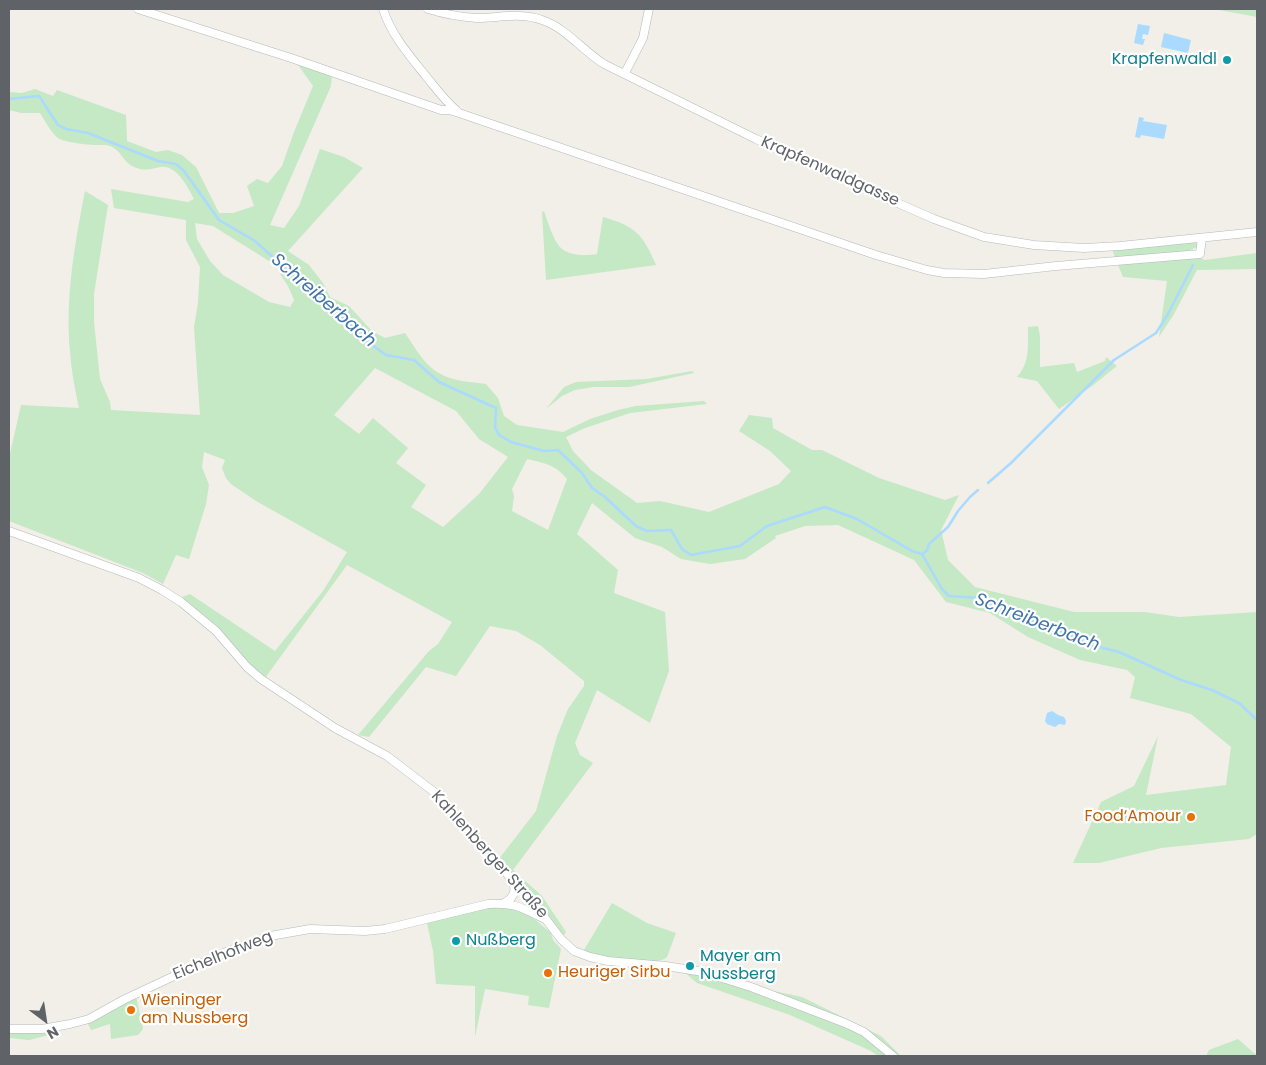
<!DOCTYPE html>
<html>
<head>
<meta charset="utf-8">
<style>
  body { margin:0 }
  #map { position:relative; width:1266px; height:1065px; overflow:hidden; background:#f1efe8; font-family:Poppins,sans-serif }
  canvas { display:block }
  .frame { position:absolute; inset:0; border:10px solid #5f6368; pointer-events:none }
  .north { position:absolute; left:20px; top:995px; width:50px; height:50px; -webkit-text-stroke:4px #fff; paint-order:stroke; rotate:149deg; font-size:14px; font-weight:700; line-height:20px; text-align:center; color:#5f6368 }
  .north::after { content:''; display:block; margin:auto; width:18px; height:22px; background:#5f6368; clip-path:polygon(50% 0,100% 100%,50% 72%,0 100%) }
</style>
</head>
<body>
<div id="map">
<canvas width="1266" height="1065"></canvas>
<div class="frame"></div>
<div class="north">N</div>
</div>
<script>
const ctx = document.querySelector('canvas').getContext('2d');
ctx.lineJoin = 'round';
function fillPath(path, color) { ctx.fillStyle = color; ctx.fill(path, 'evenodd'); }
function strokePath(path, color, width, dash) { ctx.strokeStyle = color; ctx.lineWidth = width; ctx.lineCap = dash ? 'butt' : 'round'; ctx.setLineDash(dash || []); ctx.stroke(path); }
function write(font, color, halo, rows, align = 'center') {
  ctx.font = font + ' Poppins,sans-serif'; ctx.lineWidth = 4.5; ctx.setLineDash([]); ctx.textBaseline = 'middle'; ctx.strokeStyle = halo; ctx.fillStyle = color; for (const [text, x, y, turn = 0] of rows) {
    ctx.save(); ctx.translate(x, y); ctx.rotate((+turn || 0) * Math.PI / 180); ctx.textAlign = isNaN(turn) ? turn : align; if (halo) ctx.strokeText(text, 0, 0); ctx.fillText(text, 0, 0); ctx.restore();
  }
}
fillPath(new Path2D(`
  M 1214,9 L 1257,9 L 1257,17 Z
  M 296,62 L 332,75 L 331,86 L 270,225 L 284,228 L 299,206 L 320,149 L 344,157 L 363,168 L 288,251 L 309,265 L 323,283 L 330,297 L 349,306 L 372,331 L 385,338 L 405,333 C 414,346 423,363 437,372 C 451,381 470,382 486,384 L 498,398 L 504,416 L 517,425 L 563,432 L 590,419 L 618,410 L 636,406 L 704,401 L 707,404 L 630,413 L 585,428 L 566,437 L 573,451 L 591,470 L 637,503 L 660,501 L 709,512 L 779,484 L 791,471 L 770,451 L 739,431 L 749,415 L 772,418 L 773,428 L 812,450 L 822,450 L 879,478 L 945,500 L 959,495 L 941,530 L 948,560 L 975,587 L 1074,612 L 1145,612 L 1179,617 L 1257,612 L 1257,834 L 1249,839 L 1161,848 L 1099,863 L 1073,863 L 1101,802 L 1134,786 L 1158,736 L 1146,795 L 1226,785 L 1231,747 L 1191,714 L 1130,698 L 1135,677 L 1127,670 L 1080,660 L 1028,637 L 990,613 L 946,602 L 914,560 L 838,525 L 805,526 L 775,536 L 776,538 L 745,559 L 710,564 L 681,559 L 662,547 L 635,538 L 592,503 L 577,534 L 618,570 L 614,593 L 665,612 L 669,671 L 650,723 L 597,690 L 575,743 L 580,755 L 593,763 L 513,870 L 542,896 L 566,932 L 563,936 L 498,860 L 536,811 L 557,736 L 568,709 L 584,686 L 584,681 L 540,645 L 516,631 L 490,626 L 456,676 L 426,667 L 369,737 L 358,735 L 429,651 L 438,644 L 452,622 L 347,565 L 265,678 L 253,668 L 217,626 L 182,597 L 190,594 L 275,651 L 323,591 L 347,552 L 256,501 L 231,484 L 226,478 L 222,468 L 225,460 L 204,452 L 202,467 L 209,485 L 206,504 L 189,559 L 176,555 L 163,584 L 143,573 L 9,521 L 9,458 L 21,405 L 79,408 C 75,389 71,370 70,351 C 65,297 75,243 85,191 L 108,205 L 94,294 L 94,322 L 100,379 L 110,402 L 111,410 L 200,415 L 194,327 L 198,303 L 200,267 L 186,240 L 186,220 L 114,208 L 111,189 L 188,202 L 194,199 C 187,186 177,165 160,167 C 151,169 145,171 137,168 C 124,164 123,154 114,148 C 109,144 101,145 96,145 C 87,145 64,142 58,138 C 52,134 44,119 40,113 L 21,113 L 9,110 L 9,92 L 22,93 L 35,89 L 53,96 L 57,90 L 126,115 L 127,141 L 156,152 L 168,150 L 182,155 L 196,167 L 219,213 L 233,213 L 254,206 L 247,186 L 257,179 L 268,183 L 282,166 L 294,132 L 313,86 ZM 195,223 L 213,226 L 285,271 L 280,274 L 288,286 L 294,300 L 290,307 L 269,302 L 223,275 L 210,261 L 197,239 ZM 375,368 L 456,411 L 479,439 L 508,457 L 479,494 L 443,527 L 411,507 L 426,485 L 396,463 L 408,448 L 373,418 L 359,434 L 334,415 ZM 527,459 C 544,463 555,464 567,479 L 548,530 L 512,511 L 514,496 L 512,489 Z
  M 544,211 C 547,220 554,242 561,248 C 569,256 587,256 597,254 L 603,217 C 635,226 643,234 656,265 L 546,280 L 542,212 Z
  M 1192,242 L 1198,244 L 1197,247 L 1186,252 L 1116,259 L 1112,250 Z
  M 1257,253 L 1257,269 L 1197,270 L 1174,314 L 1159,337 L 1167,281 L 1123,277 L 1118,265 L 1196,256 L 1205,260 Z
  M 1038,326 L 1040,336 L 1040,367 L 1074,363 L 1077,372 L 1105,361 L 1106,357 L 1117,366 L 1092,386 L 1059,409 L 1037,381 L 1017,377 C 1030,363 1028,345 1028,327 Z
  M 692,371 L 694,373 L 629,387 L 593,387 L 575,390 L 562,396 L 546,409 L 564,387 L 576,382 L 647,379 Z
  M 612,903 L 647,923 L 676,933 L 667,957 C 655,969 598,957 584,950 Z
  M 503,906 L 532,917 L 551,933 L 553,940 L 561,949 L 549,1008 L 528,1005 L 529,996 L 485,989 L 475,1037 L 475,986 L 436,984 L 433,951 L 427,923 L 485,907 Z
  M 684,972 L 802,997 L 881,1036 L 901,1056 L 878,1056 L 871,1051 L 790,1015 L 697,983 Z
  M 136,996 L 143,1029 L 138,1035 L 111,1039 L 110,1024 L 91,1030 L 87,1022 Z
  M 59,1030 L 57,1033 L 29,1040 L 9,1038 L 9,1032 Z
  M 1238,1039 L 1255,1054 L 1257,1053 L 1257,1056 L 1206,1056 L 1209,1050 Z`), '#c5e8c5');
fillPath(new Path2D(`
  M 1138,24 L 1150,26 L 1148,35 L 1143,34 L 1142,39 L 1145,39 L 1143,45 L 1134,43 Z
  M 1164,33 L 1191,40 L 1188,53 L 1161,47 Z
  M 1139,117 L 1144,118 L 1143,121 L 1167,125 L 1164,139 L 1141,135 L 1140,138 L 1135,137 Z
  M 1052,711 L 1058,715 L 1064,717 L 1066,721 L 1065,725 L 1059,724 L 1055,727 L 1047,724 L 1045,721 L 1047,713 Z`), '#aadaff');
strokePath(new Path2D(`
  M 9,99 L 39,96 L 58,125 L 66,129 L 88,133 L 158,161 L 176,164 L 184,171 L 219,220 L 255,241 L 298,280 L 332,307 L 364,339 L 386,355 L 414,360 L 439,382 L 496,408 L 495,427 L 499,435 L 511,442 L 544,451 L 558,450 L 582,473 L 592,488 L 605,497 L 636,526 L 647,531 L 671,530 L 682,549 L 691,555 L 740,546 L 767,526 L 825,507 L 857,519 L 912,551 L 922,554 L 942,589 L 949,596 L 979,598 L 1030,621 L 1047,625 L 1091,645 L 1119,652 L 1181,680 L 1212,690 L 1239,703 L 1257,720
  M 988,483 L 1011,463 L 1114,360 L 1156,333 L 1168,314 L 1193,265
  M 923,554 L 927,550 L 929,544 L 948,527 L 958,511 L 970,497 L 978,490`), '#aadaff', 2.5);
const minor = new Path2D(`
  M 138,9 L 291,58 L 441,110 L 449,110 L 459,113 L 876,255 L 927,270 L 944,273 L 984,274 L 1056,266 L 1200,254 L 1202,238
  M 383,9 C 391,34 408,54 425,75 C 435,87 444,100 456,110
  M 428,9 C 444,14 460,17 477,18 C 498,18 522,12 542,20 C 566,28 583,51 604,64 L 756,139 L 829,173 L 934,219 L 984,237 L 1034,245 L 1084,248 L 1120,246 L 1257,232
  M 625,73 L 643,38 L 649,9
  M 9,531 L 139,578 L 162,590 L 181,602 L 216,631 L 247,667 L 261,679 L 335,728 L 387,756 L 438,795 L 538,909 L 561,939 L 574,951 L 590,957 L 608,961 L 666,966 L 703,972 L 751,987 L 845,1023 L 864,1032 L 893,1056
  M 504,903 C 512,899 517,892 513,883
  M 9,1029 L 42,1029 L 70,1024 L 89,1019 L 125,999 L 221,954 L 270,936 L 310,929 L 365,931 L 385,929 L 488,904 C 514,902 522,908 545,919`);
strokePath(minor, '#b5b8bc', 9);
strokePath(minor, '#fff', 8);
for (const [x, y, r, color] of [
  [1227,60,5,"#0f9aa8"],
  [1191,817,5,"#e8710a"],
  [456,941,5,"#0f9aa8"],
  [690,966,5,"#0f9aa8"],
  [548,973,5,"#e8710a"],
  [131,1010,5,"#e8710a"]
]) { const dot = new Path2D(); dot.arc(x, y, r, 0, 2 * Math.PI); ctx.fillStyle = color; ctx.fill(dot); strokePath(dot, '#fff', 2); }
write('16px', '#0d838f', '#fff', [
  ["Krapfenwaldl",1217,60,"right"],
  ["Nußberg",466,941],
  ["Mayer am",700,957],
  ["Nussberg",700,975]
], 'left');
write('16px', '#5f6368', '#fff', [
  ["Krapfenwaldgasse",830,172,24],
  ["Kahlenberger Straße",489,855,48],
  ["Eichelhofweg",223,956,-22]
]);
write('16px', '#c56008', '#fff', [
  ["Food‘Amour",1181,817,"right"],
  ["Heuriger Sirbu",558,973],
  ["Wieninger",141,1001],
  ["am Nussberg",141,1019]
], 'left');
write('italic 18px', '#4174aa', '#fff', [
  ["Schreiberbach",323,301,41],
  ["Schreiberbach",1037,623,21]
]);
</script>
</body>
</html>
